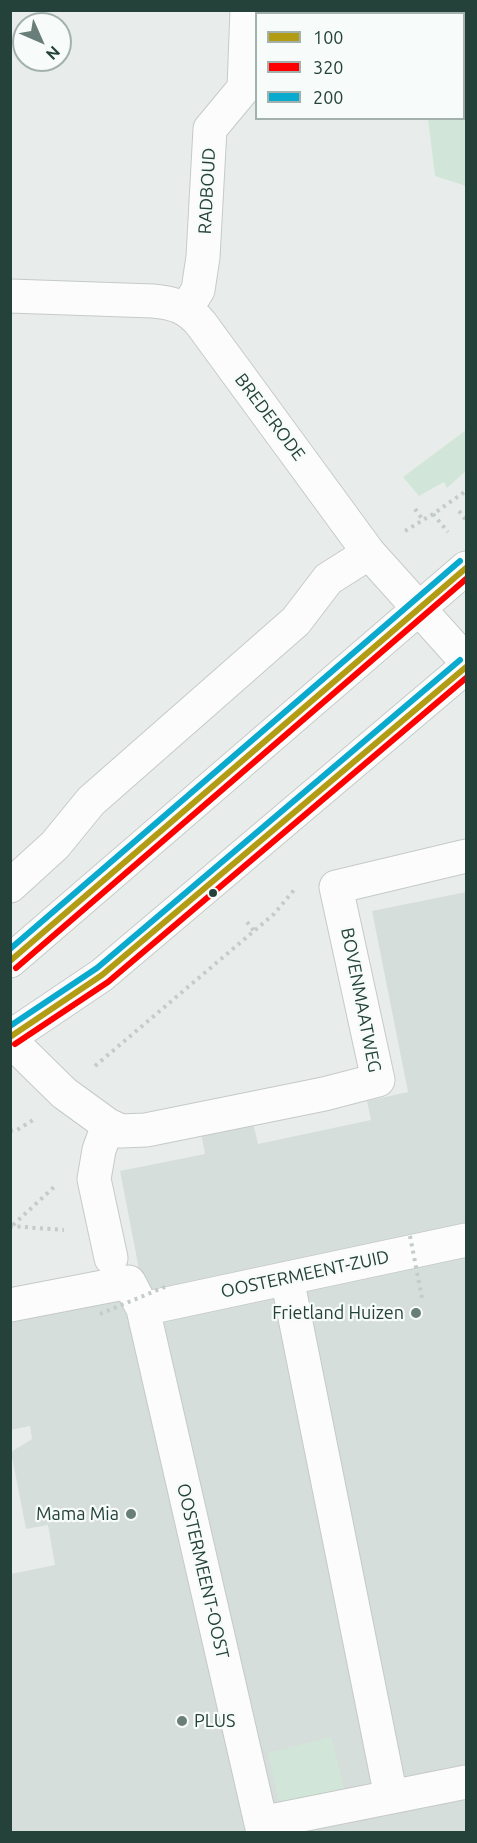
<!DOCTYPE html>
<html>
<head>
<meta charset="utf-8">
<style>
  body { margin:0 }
  #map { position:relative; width:477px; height:1843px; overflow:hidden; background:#e8edeb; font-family:Ubuntu,sans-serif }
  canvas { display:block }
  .frame { position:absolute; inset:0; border:12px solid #24423a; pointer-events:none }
  .legend { position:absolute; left:255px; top:12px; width:210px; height:108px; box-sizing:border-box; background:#f7fbf9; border:2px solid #a3b1ad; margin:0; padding:8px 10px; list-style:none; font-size:18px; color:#24423a }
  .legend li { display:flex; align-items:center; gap:12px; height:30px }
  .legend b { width:30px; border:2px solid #a3b1ad }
  .north { position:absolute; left:12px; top:12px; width:60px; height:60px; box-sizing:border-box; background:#f7fbf9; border:2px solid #a3b1ad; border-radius:50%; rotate:135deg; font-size:16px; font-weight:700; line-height:24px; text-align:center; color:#24423a }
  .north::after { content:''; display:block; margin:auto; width:21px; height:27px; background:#697e78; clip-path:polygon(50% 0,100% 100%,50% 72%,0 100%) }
</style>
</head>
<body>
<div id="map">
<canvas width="477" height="1843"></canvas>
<div class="frame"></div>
<ul class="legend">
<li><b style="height:8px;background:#b29c14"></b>100</li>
<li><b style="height:8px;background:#f00"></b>320</li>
<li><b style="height:8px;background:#09aace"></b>200</li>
</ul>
<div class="north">N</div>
</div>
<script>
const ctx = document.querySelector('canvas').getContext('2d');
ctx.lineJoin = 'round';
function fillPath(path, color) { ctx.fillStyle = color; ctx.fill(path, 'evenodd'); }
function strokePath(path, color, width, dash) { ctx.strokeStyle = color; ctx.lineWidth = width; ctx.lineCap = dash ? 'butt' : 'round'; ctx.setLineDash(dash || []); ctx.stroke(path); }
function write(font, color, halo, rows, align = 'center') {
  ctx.font = font + ' Ubuntu,sans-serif'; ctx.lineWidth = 4.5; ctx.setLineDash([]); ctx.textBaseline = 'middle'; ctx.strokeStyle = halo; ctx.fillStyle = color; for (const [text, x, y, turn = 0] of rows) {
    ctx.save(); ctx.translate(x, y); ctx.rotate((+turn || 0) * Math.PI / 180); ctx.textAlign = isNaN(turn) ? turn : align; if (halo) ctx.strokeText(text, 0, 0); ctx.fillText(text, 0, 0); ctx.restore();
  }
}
fillPath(new Path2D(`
  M 466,892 L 466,1832 L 11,1832 L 11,1574 L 55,1565 L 48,1525 L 26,1529 L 11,1452 L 32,1439 L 30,1426 L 11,1430 L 11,1317 L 143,1290 L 120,1171 L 205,1154 L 201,1133 L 253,1123 L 258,1144 L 371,1120 L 367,1101 L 408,1092 L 372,911 Z`), '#d6dedb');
fillPath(new Path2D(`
  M 466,19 L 466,186 L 435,176 L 428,119 L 464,118 L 464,25 Z
  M 466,430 L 466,471 L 447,488 L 444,482 L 419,496 L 403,477 Z
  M 331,1737 L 345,1793 L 281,1809 L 268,1753 Z`), '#d1e6d8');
const minor = new Path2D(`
  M 10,296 L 153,301 C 174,303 188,307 202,325 L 369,553 L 466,661
  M 186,309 L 198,290 L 203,257 L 210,129 L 244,88 L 247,10
  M 10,886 L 55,845 L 91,801 L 296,621 L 328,579 L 369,553
  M 10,961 L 466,568
  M 10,1037 L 102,975 L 466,667
  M 10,1040 L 64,1093 L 108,1125 L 99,1150 L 94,1179 L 111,1258
  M 108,1125 L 121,1131 L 146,1130 L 324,1094 L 378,1080 L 336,887 L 466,856
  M 287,1278 L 391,1797
  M 10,1305 L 129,1282 L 143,1309 L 263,1832
  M 143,1309 L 466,1240
  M 261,1823 L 466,1782`);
strokePath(minor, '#c5cac8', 35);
strokePath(new Path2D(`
  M 415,509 L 423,520
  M 459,511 L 466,520
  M 433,514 L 448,532
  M 405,531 L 433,514 L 466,491
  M 247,922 L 254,931
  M 95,1066 L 274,914 L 294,890
  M 10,1131 L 17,1130 L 33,1120
  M 13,1225 L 54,1187
  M 10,1226 L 64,1230`), '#c3ccca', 4, [3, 4.5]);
strokePath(minor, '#fcfcfc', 33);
strokePath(new Path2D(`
  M 410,1236 L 422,1298
  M 100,1314 L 167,1286`), '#c3ccca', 4, [3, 4.5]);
strokePath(new Path2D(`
  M 10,961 L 466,568
  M 10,1037 L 102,975 L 466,667`), '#b29c14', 6);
strokePath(new Path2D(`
  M 16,968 L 466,579
  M 15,1044 L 108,982 L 466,678`), '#f00', 6);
strokePath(new Path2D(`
  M 10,949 L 460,561
  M 10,1026 L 97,968 L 460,660`), '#09aace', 6);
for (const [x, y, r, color] of [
  [213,893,5,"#24423a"],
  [416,1313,6,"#697e78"],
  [131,1514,6,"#697e78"],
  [182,1721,6,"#697e78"]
]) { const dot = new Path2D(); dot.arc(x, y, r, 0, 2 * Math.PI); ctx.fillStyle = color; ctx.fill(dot); strokePath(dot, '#f7fbf9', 2); }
write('18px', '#24423a', '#f7fbf9', [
  ["RADBOUD",207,191,-87],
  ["BREDERODE",270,417,53],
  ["BOVENMAATWEG",361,1000,79],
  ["OOSTERMEENT-ZUID",305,1274,-12],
  ["OOSTERMEENT-OOST",203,1571,77]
]);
write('18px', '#24423a', '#f7fbf9', [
  ["Frietland Huizen",404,1313],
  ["Mama Mia",119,1514],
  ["PLUS",194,1721,"left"]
], 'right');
</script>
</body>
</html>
